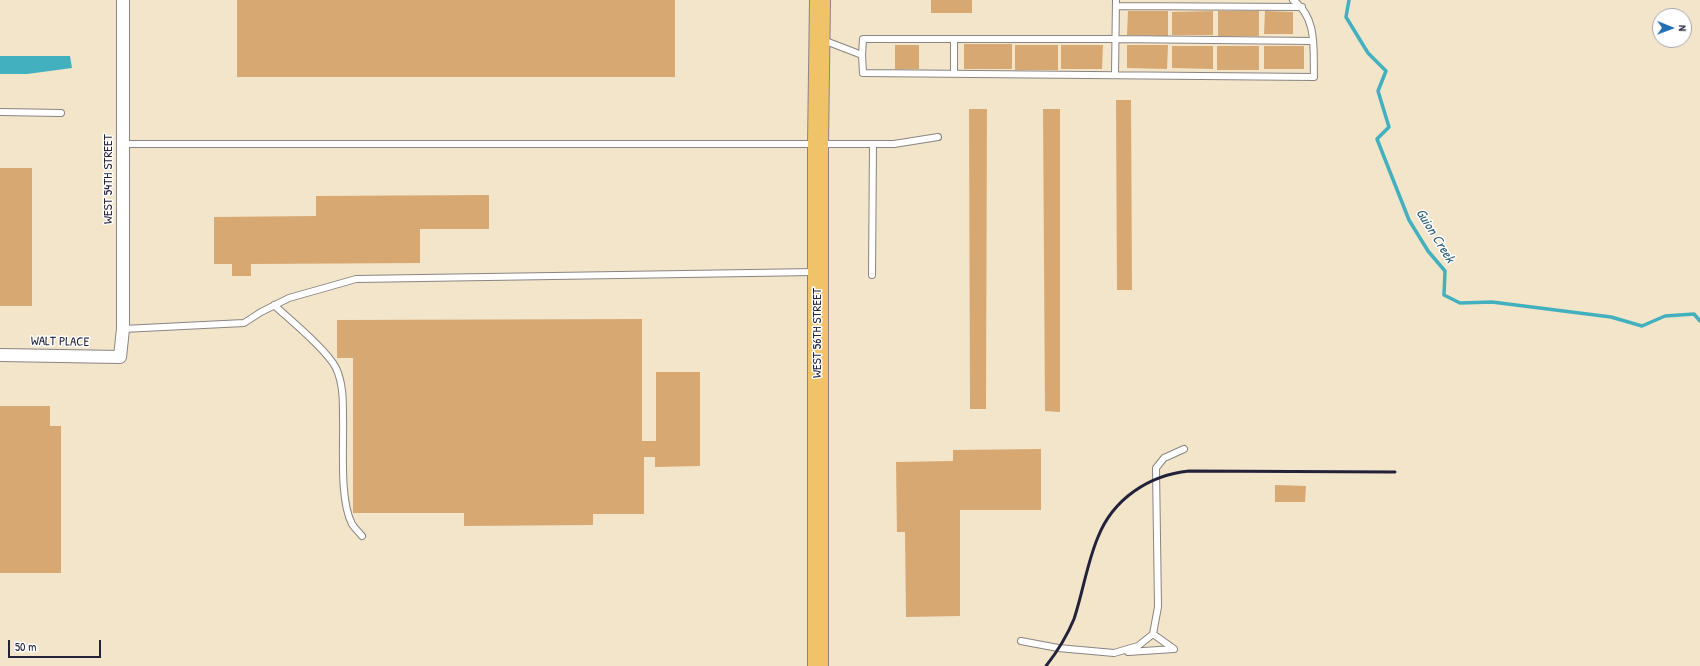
<!DOCTYPE html>
<html>
<head>
<meta charset="utf-8">
<style>
  body { margin:0 }
  #map { position:relative; width:1700px; height:666px; overflow:hidden; background:#f2e5ca; font-family:"Patrick Hand",sans-serif }
  canvas { display:block }
  .north { position:absolute; left:1652px; top:8px; width:40px; height:40px; box-sizing:border-box; background:#fff; border:1px solid #a7a7b1; border-radius:50%; rotate:91deg; font-size:11px; font-weight:700; line-height:16px; text-align:center; color:#22223b }
  .north::after { content:''; display:block; margin:auto; width:14px; height:18px; background:#1f6fb2; clip-path:polygon(50% 0,100% 100%,50% 72%,0 100%) }
  .scale { position:absolute; left:8px; top:640px; width:93px; height:18px; box-sizing:border-box; border:2px solid #22223b; border-top:0; padding-left:5px; font-size:12px; line-height:14px; white-space:nowrap; color:#22223b; -webkit-text-stroke:3px #fff; paint-order:stroke }
</style>
</head>
<body>
<div id="map">
<canvas width="1700" height="666"></canvas>
<div class="north">N</div>
<div class="scale">50 m</div>
</div>
<script>
const ctx = document.querySelector('canvas').getContext('2d');
ctx.lineJoin = 'round';
function fillPath(path, color) { ctx.fillStyle = color; ctx.fill(path, 'evenodd'); }
function strokePath(path, color, width, dash) { ctx.strokeStyle = color; ctx.lineWidth = width; ctx.lineCap = dash ? 'butt' : 'round'; ctx.setLineDash(dash || []); ctx.stroke(path); }
function write(font, color, halo, rows, align = 'center') {
  ctx.font = font + ' "Patrick Hand",sans-serif'; ctx.lineWidth = 3; ctx.setLineDash([]); ctx.textBaseline = 'middle'; ctx.strokeStyle = halo; ctx.fillStyle = color; for (const [text, x, y, turn = 0] of rows) {
    ctx.save(); ctx.translate(x, y); ctx.rotate((+turn || 0) * Math.PI / 180); ctx.textAlign = isNaN(turn) ? turn : align; if (halo) ctx.strokeText(text, 0, 0); ctx.fillText(text, 0, 0); ctx.restore();
  }
}
fillPath(new Path2D(`
  M 0,56 L 70,56 L 72,68 L 27,74 L 0,74 Z`), '#42b0bf');
strokePath(new Path2D(`
  M 1349,0 L 1346,17 L 1368,53 L 1386,71 L 1378,91 L 1389,127 L 1377,139 L 1409,220 L 1428,251 L 1445,271 L 1444,295 L 1460,303 L 1492,302 L 1611,317 L 1642,326 L 1665,316 L 1694,314 L 1700,321`), '#42b0bf', 3.5);
fillPath(new Path2D(`
  M 237,0 L 675,0 L 675,77 L 237,77 Z
  M 931,0 L 972,0 L 972,13 L 931,13 Z
  M 1128,11 L 1168,11 L 1168,36 L 1127,35 Z
  M 1213,11 L 1213,35 L 1172,35 L 1172,12 Z
  M 1218,11 L 1259,11 L 1259,36 L 1218,36 Z
  M 1265,11 L 1293,12 L 1293,34 L 1264,34 Z
  M 964,44 L 1012,44 L 1012,69 L 964,69 Z
  M 895,45 L 919,45 L 919,69 L 895,69 Z
  M 1015,45 L 1058,45 L 1058,70 L 1015,70 Z
  M 1061,45 L 1103,45 L 1102,69 L 1061,69 Z
  M 1127,45 L 1168,45 L 1167,69 L 1127,68 Z
  M 1172,46 L 1213,46 L 1213,69 L 1172,68 Z
  M 1217,46 L 1259,46 L 1259,70 L 1217,70 Z
  M 1264,46 L 1304,46 L 1304,69 L 1264,69 Z
  M 1116,100 L 1131,100 L 1132,290 L 1117,290 Z
  M 969,109 L 987,109 L 986,409 L 970,409 Z
  M 1043,109 L 1060,109 L 1060,412 L 1045,411 Z
  M 0,168 L 32,168 L 32,306 L 0,306 Z
  M 489,195 L 489,229 L 420,229 L 420,263 L 251,264 L 251,276 L 232,276 L 232,264 L 214,264 L 214,217 L 316,216 L 316,196 Z
  M 642,319 L 642,441 L 656,441 L 656,372 L 700,372 L 700,466 L 655,467 L 655,457 L 644,457 L 644,514 L 593,514 L 593,525 L 464,526 L 464,513 L 353,513 L 353,358 L 337,358 L 337,320 Z
  M 0,406 L 50,406 L 50,426 L 61,426 L 61,573 L 0,573 Z
  M 1041,449 L 1041,510 L 960,510 L 960,616 L 906,617 L 905,532 L 897,532 L 896,462 L 953,461 L 953,450 Z
  M 1275,485 L 1306,486 L 1305,502 L 1275,502 Z`), '#d8a872');
const lane = new Path2D(`
  M 1116,6 L 1302,7
  M 954,39 L 954,74
  M 823,40 L 862,55 L 863,73 L 1314,77 C 1313,49 1318,18 1293,0
  M 862,55 L 863,39 L 1116,39 L 1313,41
  M 1115,75 L 1116,0
  M 0,112 L 61,113
  M 123,144 L 894,144 L 938,137
  M 872,275 L 873,144
  M 274,305 C 290,320 327,350 336,368 C 343,383 343,400 343,416 C 344,445 339,499 352,524 C 355,529 359,532 362,536
  M 123,329 L 244,323 L 261,312 L 289,298 L 356,279 L 816,272
  M 1021,641 L 1058,648 L 1114,653 L 1138,646 L 1153,634 L 1158,607 L 1156,468 L 1164,458 L 1184,449
  M 1128,652 L 1174,649 L 1153,634`);
const street = new Path2D(`
  M 0,355 L 120,357 L 123,329 L 123,0`);
const primary = new Path2D(`
  M 818,666 L 818,144 L 820,0`);
strokePath(lane, '#8a8482', 8);
strokePath(street, '#8a8482', 14);
strokePath(primary, '#8a8482', 22);
strokePath(lane, '#fff', 6);
strokePath(street, '#fff', 12);
strokePath(primary, '#f0c369', 20);
strokePath(new Path2D(`
  M 1046,666 C 1057,652 1067,636 1074,619 C 1083,592 1087,563 1098,537 C 1113,499 1149,475 1189,471 L 1395,472`), '#22223b', 3);
write('13px', '#22223b', '#fff', [
  ["WEST 54TH STREET",109,179,-90],
  ["WEST 56TH STREET",818,333,-90],
  ["WALT PLACE",60,342,1]
]);
write('italic 14px', '#306276', '#fff', [
  ["Guion Creek",1435,236,58]
]);
</script>
</body>
</html>
